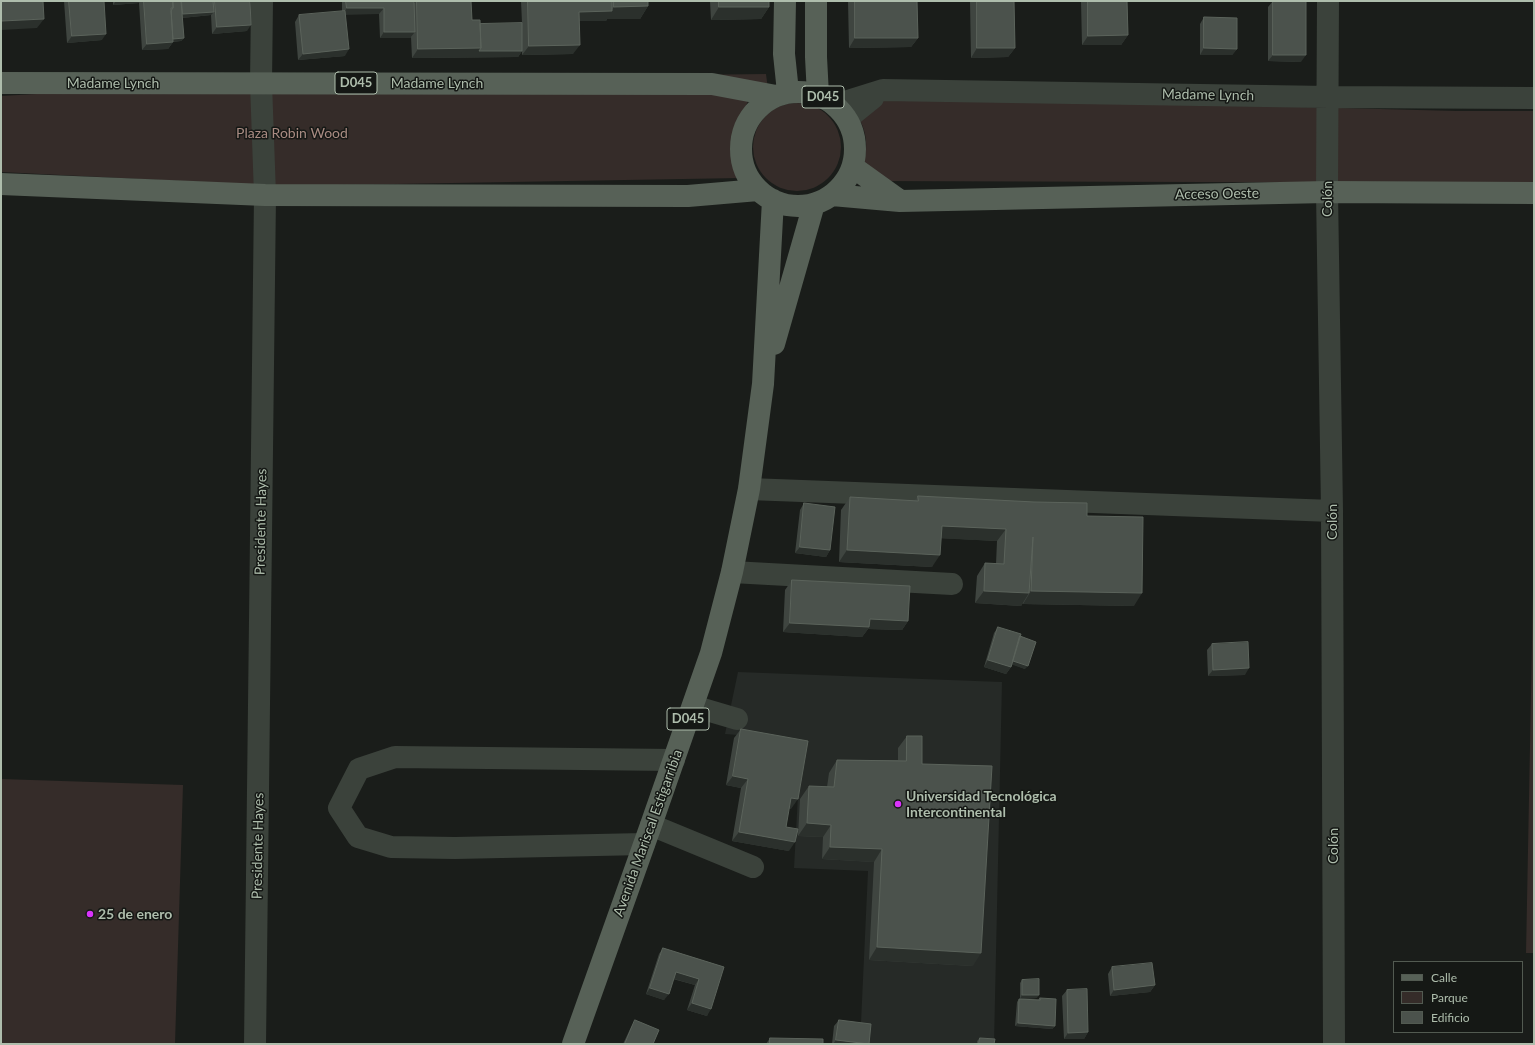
<!DOCTYPE html>
<html>
<head>
<meta charset="utf-8">
<style>
  body { margin:0 }
  #map { position:relative; width:1535px; height:1045px; overflow:hidden; background:#1a1d1a; font-family:Lato,sans-serif }
  canvas { display:block }
  .frame { position:absolute; inset:0; border:2px solid #aebdac; pointer-events:none }
  .legend { position:absolute; left:1393px; top:961px; width:130px; height:72px; box-sizing:border-box; background:#151815; border:1px solid #525a51; margin:0; padding:5px 7px; list-style:none; font-size:12px; color:#aebdac }
  .legend li { display:flex; align-items:center; gap:8px; height:20px }
  .legend b { width:20px; border:1px solid #525a51 }
</style>
</head>
<body>
<div id="map">
<canvas width="1535" height="1045"></canvas>
<div class="frame"></div>
<ul class="legend">
<li><b style="height:5px;background:#576157"></b>Calle</li>
<li><b style="height:11px;background:#352c29"></b>Parque</li>
<li><b style="height:11px;background:#4b524c"></b>Edificio</li>
</ul>
</div>
<script>
const ctx = document.querySelector('canvas').getContext('2d');
ctx.lineJoin = 'round';
function fillPath(path, color) { ctx.fillStyle = color; ctx.fill(path, 'evenodd'); }
function strokePath(path, color, width, dash) { ctx.strokeStyle = color; ctx.lineWidth = width; ctx.lineCap = dash ? 'butt' : 'round'; ctx.setLineDash(dash || []); ctx.stroke(path); }
function write(font, color, halo, rows, align = 'center') {
  ctx.font = font + ' Lato,sans-serif'; ctx.lineWidth = 3; ctx.setLineDash([]); ctx.textBaseline = 'middle'; ctx.strokeStyle = halo; ctx.fillStyle = color; for (const [text, x, y, turn = 0] of rows) {
    ctx.save(); ctx.translate(x, y); ctx.rotate((+turn || 0) * Math.PI / 180); ctx.textAlign = isNaN(turn) ? turn : align; if (halo) ctx.strokeText(text, 0, 0); ctx.fillText(text, 0, 0); ctx.restore();
  }
}
fillPath(new Path2D(`
  M 738,672 L 1002,682 L 994,1044 L 860,1044 L 868,871 L 794,868 L 801,740 L 725,734 Z`), '#262a27');
fillPath(new Path2D(`
  M 766,74 L 768,89 L 748,101 L 733,138 L 741,178 L 280,186 L 1,172 L 1,96 L 279,80 Z
  M 840,95 L 1457,111 L 1534,111 L 1534,183 L 858,181 C 873,144 868,122 840,95 Z
  M753 147a44 44 0 1 1 88 0a44 44 0 1 1-88 0Z
  M 1533,590 L 1534,590 L 1534,953 L 1526,953 Z
  M 1,779 L 183,785 L 175,1044 L 1,1044 Z`), '#352c29');
strokePath(new Path2D(`
  M 1328,1 L 1327,192 L 1332,511 L 1334,1044
  M 835,105 L 883,90 L 1328,97 L 1534,98
  M 847,119 L 873,98
  M 749,489 L 1332,511
  M 732,572 L 952,584
  M 693,706 L 737,719
  M 651,825 L 753,867
  M 644,844 L 455,848 L 391,847 L 358,837 L 339,808 L 359,769 L 395,757 L 674,760
  M 255,1044 L 265,195 L 261,83 L 262,1`), '#3b423b', 22);
strokePath(new Path2D(`
  M 785,1 L 784,54 L 788,92
  M 816,1 L 816,57 L 818,95
  M 1,83 L 712,84 L 776,96
  M741 149a57 57 0 1 1 114 0a57 57 0 1 1-114 0Z
  M 853,167 L 899,200
  M 1,184 L 265,195 L 688,196 L 758,190
  M 832,195 L 900,201 L 1327,192 L 1534,193
  M 774,344 L 814,204
  M 573,1044 L 651,825 L 711,653 L 732,572 L 749,489 L 763,384 L 773,200`), '#576157', 22);
fillPath(new Path2D(`
  M 64,1 L 104,1 L 102,40 L 67,43 Z
  M 113,1 L 250,1 L 247,31 L 212,34 L 211,15 L 182,18 L 184,38 L 181,41 L 173,42 L 168,49 L 142,50 L 139,3 L 113,5 Z
  M 342,1 L 414,1 L 414,3 L 416,1 L 471,1 L 472,20 L 480,24 L 522,23 L 521,1 L 648,1 L 648,6 L 640,19 L 607,19 L 606,21 L 579,21 L 573,54 L 522,55 L 522,51 L 518,57 L 412,58 L 411,37 L 410,38 L 380,38 L 379,14 L 346,14 L 345,56 L 298,60 L 295,22 L 299,15 L 342,11 Z
  M 710,1 L 769,1 L 769,7 L 761,19 L 711,20 Z
  M 848,1 L 917,1 L 918,38 L 911,47 L 849,48 Z
  M 970,1 L 1014,1 L 1015,48 L 1008,57 L 971,58 Z
  M 1081,1 L 1127,1 L 1128,35 L 1121,45 L 1082,45 Z
  M 1273,1 L 1301,62 L 1268,61 L 1268,7 Z
  M 1204,17 L 1237,49 L 1232,55 L 1200,55 L 1200,24 Z
  M 918,496 L 1087,516 L 1134,606 L 1023,604 L 1023,603 L 1021,606 L 975,603 L 977,576 L 985,563 L 996,564 L 997,541 L 941,538 L 932,567 L 839,562 L 841,510 L 850,497 L 914,501 Z
  M 804,503 L 830,550 L 826,557 L 795,553 L 800,510 Z
  M 792,580 L 908,621 L 902,630 L 868,629 L 862,637 L 783,632 L 785,590 Z
  M 998,627 L 1020,636 L 1025,669 L 1012,664 L 1011,667 L 1006,674 L 984,667 L 994,633 Z
  M 1212,644 L 1245,675 L 1208,676 L 1207,650 Z
  M 741,729 L 791,809 L 789,808 L 786,827 L 789,851 L 732,841 L 741,788 L 726,785 L 734,738 Z
  M 907,736 L 922,764 L 973,966 L 869,960 L 874,862 L 822,859 L 823,837 L 798,836 L 800,799 L 809,786 L 827,787 L 829,773 L 837,760 L 898,760 L 898,748 Z
  M 663,948 L 724,967 L 707,1016 L 687,1010 L 695,985 L 673,979 L 664,1000 L 646,994 L 659,954 Z
  M 1112,967 L 1155,985 L 1150,992 L 1110,996 L 1108,974 Z
  M 1022,980 L 1037,998 L 1020,999 L 1020,983 Z
  M 1067,990 L 1088,1032 L 1084,1039 L 1064,1039 L 1062,996 Z
  M 1040,998 L 1055,1026 L 1052,1029 L 1015,1026 L 1017,1002 L 1019,999 L 1038,1000 Z
  M 635,1020 L 653,1044 L 623,1044 L 631,1027 Z
  M 839,1020 L 869,1044 L 832,1044 L 834,1026 Z
  M 770,1038 L 770,1044 L 766,1044 Z
  M 980,1038 L 994,1044 L 977,1044 L 977,1041 Z`), '#3f4540');
fillPath(new Path2D(`
  M 116,1 L 140,1 L 139,3 L 113,5 Z
  M 648,6 L 640,19 L 607,19 L 606,21 L 573,21 L 579,12 L 611,11 L 614,7 Z
  M 719,7 L 769,7 L 761,19 L 711,20 Z
  M 347,8 L 384,8 L 379,14 L 342,15 Z
  M 214,12 L 211,15 L 181,18 L 183,14 Z
  M 44,19 L 37,28 L 1,30 L 1,22 L 2,21 Z
  M 251,25 L 247,31 L 212,34 L 217,27 Z
  M 384,32 L 415,32 L 410,38 L 380,38 Z
  M 106,34 L 102,40 L 67,43 L 72,36 Z
  M 1128,35 L 1121,45 L 1082,45 L 1088,36 Z
  M 184,38 L 181,41 L 169,42 L 171,39 Z
  M 855,38 L 918,38 L 911,47 L 849,48 Z
  M 173,42 L 168,49 L 142,50 L 147,44 Z
  M 580,45 L 573,54 L 522,55 L 529,46 Z
  M 481,48 L 522,51 L 518,57 L 412,58 L 418,49 Z
  M 977,48 L 1015,48 L 1008,57 L 971,58 Z
  M 1204,48 L 1237,49 L 1232,55 L 1200,55 Z
  M 349,49 L 345,56 L 298,60 L 303,54 Z
  M 1273,55 L 1306,55 L 1301,62 L 1268,61 Z
  M 942,526 L 1006,529 L 997,541 L 933,538 Z
  M 800,547 L 830,550 L 826,557 L 795,553 Z
  M 847,550 L 940,555 L 932,567 L 839,562 Z
  M 984,591 L 1029,593 L 1021,606 L 975,603 Z
  M 1031,591 L 1142,593 L 1134,606 L 1023,604 Z
  M 870,619 L 908,621 L 902,630 L 868,629 L 862,637 L 783,632 L 790,623 Z
  M 988,660 L 1011,667 L 1006,674 L 984,667 Z
  M 1012,660 L 1028,666 L 1025,669 L 1010,664 Z
  M 1249,668 L 1245,675 L 1208,676 L 1213,670 Z
  M 733,776 L 748,779 L 741,788 L 726,785 Z
  M 791,798 L 798,799 L 791,809 L 784,807 Z
  M 807,823 L 831,825 L 823,837 L 798,836 Z
  M 739,832 L 795,842 L 789,851 L 732,841 Z
  M 830,847 L 882,849 L 874,862 L 822,859 Z
  M 877,947 L 981,953 L 973,966 L 869,960 Z
  M 676,972 L 699,979 L 695,985 L 671,978 Z
  M 1155,985 L 1150,992 L 1110,996 L 1114,990 Z
  M 650,988 L 669,994 L 664,1000 L 646,994 Z
  M 1022,995 L 1039,995 L 1037,998 L 1020,999 Z
  M 692,1003 L 711,1009 L 707,1016 L 687,1010 Z
  M 1018,1023 L 1055,1026 L 1052,1029 L 1015,1026 Z
  M 1088,1032 L 1084,1039 L 1064,1039 L 1068,1033 Z
  M 836,1040 L 868,1044 L 833,1044 Z`), '#2b302c');
const building = new Path2D(`
  M 1,1 L 43,1 L 44,19 L 2,21 Z
  M 69,1 L 104,1 L 106,34 L 72,36 Z
  M 144,1 L 173,1 L 173,8 L 171,8 L 173,42 L 147,44 Z
  M 173,1 L 181,1 L 184,38 L 173,39 L 171,11 L 173,8 Z
  M 182,1 L 213,1 L 214,12 L 183,14 Z
  M 215,1 L 250,1 L 251,25 L 217,27 Z
  M 346,1 L 414,1 L 415,32 L 384,32 L 384,8 L 347,8 Z
  M 417,1 L 471,1 L 472,20 L 480,20 L 481,48 L 418,49 Z
  M 528,1 L 612,1 L 612,11 L 579,12 L 580,45 L 529,46 Z
  M 614,1 L 648,1 L 648,6 L 614,7 Z
  M 719,1 L 769,1 L 769,7 L 719,7 Z
  M 855,1 L 917,1 L 918,38 L 855,38 Z
  M 977,1 L 1014,1 L 1015,48 L 977,48 Z
  M 1088,1 L 1127,1 L 1128,35 L 1088,36 Z
  M 1273,1 L 1306,1 L 1306,55 L 1273,55 Z
  M 345,11 L 349,49 L 303,54 L 299,15 Z
  M 1204,17 L 1237,18 L 1237,49 L 1204,48 Z
  M 522,23 L 522,51 L 479,51 L 481,48 L 480,24 Z
  M 918,496 L 1034,502 L 1087,503 L 1087,516 L 1143,517 L 1142,593 L 1031,591 L 1033,537 L 1029,593 L 984,591 L 985,563 L 1004,564 L 1006,529 L 942,526 L 940,555 L 847,550 L 850,497 L 918,501 Z
  M 804,503 L 835,507 L 830,550 L 800,547 Z
  M 792,580 L 910,586 L 908,621 L 870,619 L 869,627 L 790,623 Z
  M 998,627 L 1021,634 L 1011,667 L 988,660 Z
  M 1020,636 L 1036,642 L 1028,666 L 1013,661 Z
  M 1248,642 L 1249,668 L 1213,670 L 1212,644 Z
  M 741,729 L 808,741 L 798,799 L 791,798 L 786,827 L 798,829 L 795,842 L 739,832 L 748,779 L 733,776 Z
  M 907,736 L 922,736 L 922,764 L 992,766 L 981,953 L 877,947 L 882,849 L 830,847 L 831,825 L 807,823 L 809,786 L 834,787 L 837,760 L 906,761 Z
  M 663,948 L 724,967 L 711,1009 L 692,1003 L 699,979 L 676,972 L 669,994 L 650,988 Z
  M 1152,963 L 1155,985 L 1114,990 L 1112,967 Z
  M 1039,979 L 1039,995 L 1022,995 L 1022,980 Z
  M 1087,989 L 1088,1032 L 1068,1033 L 1067,990 Z
  M 1040,998 L 1056,999 L 1055,1026 L 1018,1023 L 1019,999 L 1040,1000 Z
  M 635,1020 L 659,1030 L 653,1044 L 625,1044 Z
  M 839,1020 L 871,1024 L 869,1044 L 836,1040 Z
  M 770,1038 L 823,1039 L 823,1044 L 770,1044 Z
  M 980,1038 L 995,1039 L 994,1044 L 979,1044 Z`);
fillPath(building, '#4b524c');
strokePath(building, '#5b635b', 1);
for (const [x, y, r, color] of [
  [898,804,4,"#da33fb"],
  [90,914,4,"#da33fb"]
]) { const dot = new Path2D(); dot.arc(x, y, r, 0, 2 * Math.PI); ctx.fillStyle = color; ctx.fill(dot); strokePath(dot, '#151815', 1.5); }
for (const [x, y, w] of [
  [356,83,42],
  [823,97,42],
  [688,719,42]
]) { const box = new Path2D(); box.roundRect(x - w / 2, y - 11, w, 22, 3); ctx.fillStyle = '#151815'; ctx.fill(box); strokePath(box, '#aebdac', 1); }
write('bold 13px', '#aebdac', null, [
  ["D045",356,83],
  ["D045",823,97],
  ["D045",688,719]
]);
write('14px', '#aebdac', '#151815', [
  ["Madame Lynch",113,83],
  ["Madame Lynch",437,83],
  ["Madame Lynch",1208,95,1],
  ["Acceso Oeste",1217,194,-1],
  ["Colón",1327,199,-90],
  ["Presidente Hayes",261,522,-89],
  ["Colón",1332,522,-90],
  ["Avenida Mariscal Estigarribia",648,833,-70],
  ["Presidente Hayes",258,846,-89],
  ["Colón",1333,846,-90]
]);
write('14px', '#a88b82', '#151815', [
  ["Plaza Robin Wood",292,133]
]);
write('bold 14px', '#aebdac', '#151815', [
  ["Universidad Tecnológica",906,796],
  ["Intercontinental",906,812],
  ["25 de enero",98,914]
], 'left');
</script>
</body>
</html>
